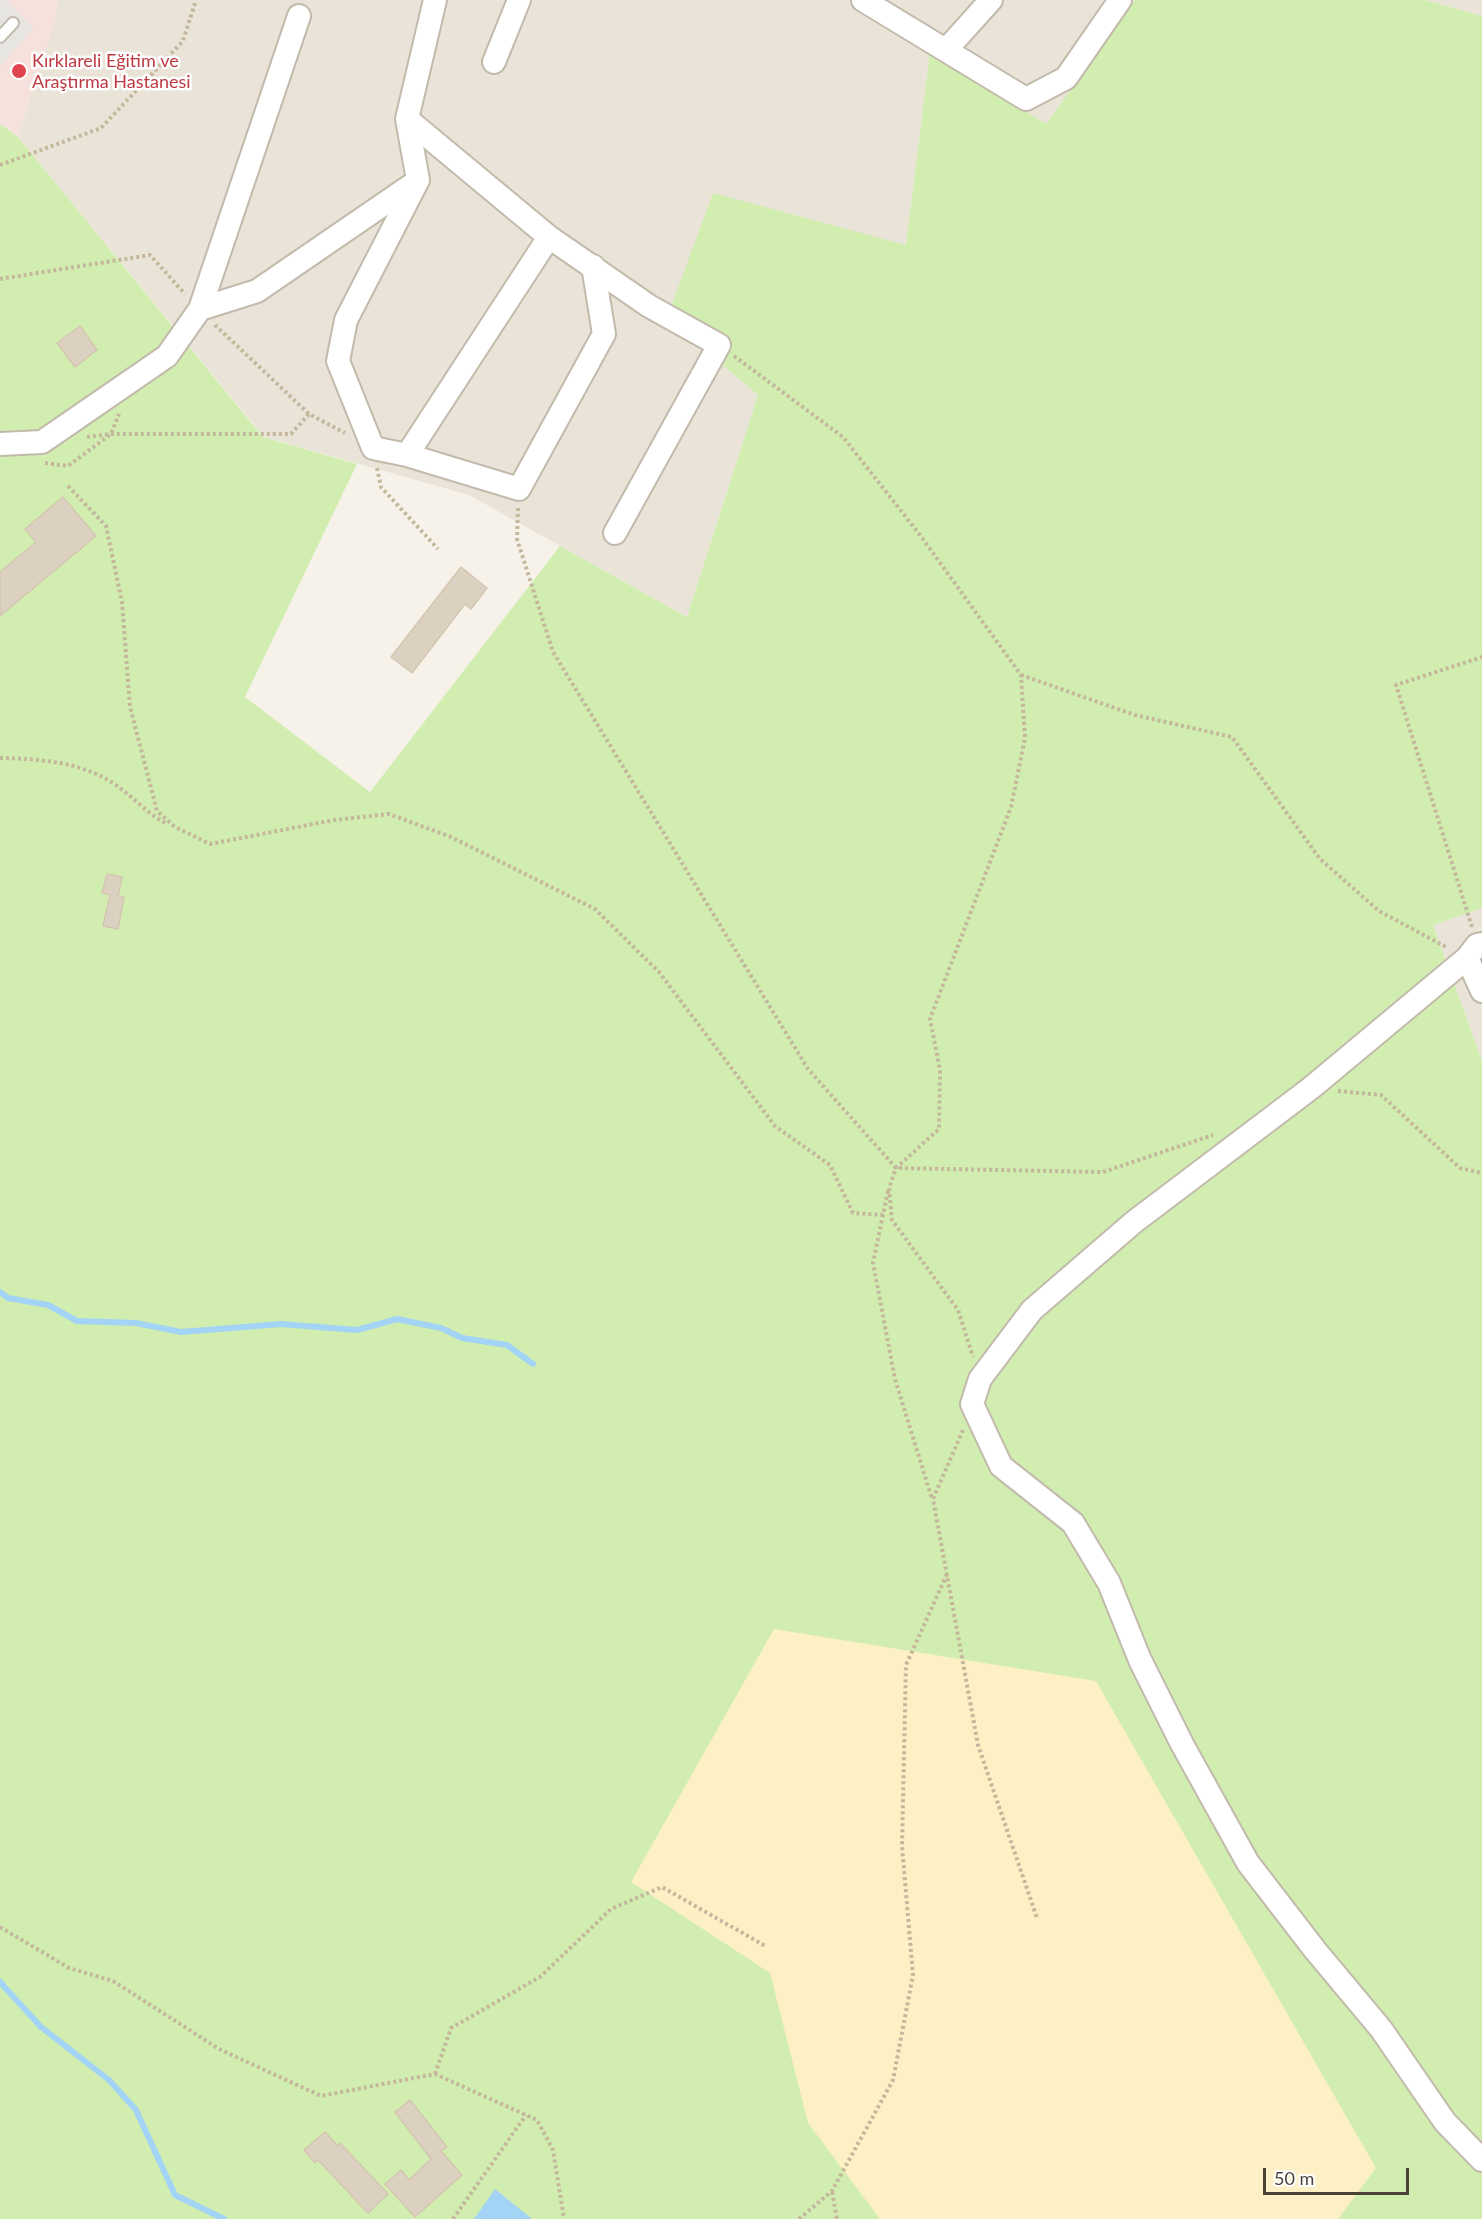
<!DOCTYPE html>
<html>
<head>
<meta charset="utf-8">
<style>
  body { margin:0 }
  #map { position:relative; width:1482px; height:2219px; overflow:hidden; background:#f6f2ea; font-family:Lato,sans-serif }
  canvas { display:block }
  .scale { position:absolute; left:1263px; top:2168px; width:146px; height:27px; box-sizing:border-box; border:3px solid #4b4337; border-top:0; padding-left:8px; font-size:18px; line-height:21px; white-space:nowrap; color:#4b4337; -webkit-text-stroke:4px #fff; paint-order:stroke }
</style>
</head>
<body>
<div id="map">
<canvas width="1482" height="2219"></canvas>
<div class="scale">50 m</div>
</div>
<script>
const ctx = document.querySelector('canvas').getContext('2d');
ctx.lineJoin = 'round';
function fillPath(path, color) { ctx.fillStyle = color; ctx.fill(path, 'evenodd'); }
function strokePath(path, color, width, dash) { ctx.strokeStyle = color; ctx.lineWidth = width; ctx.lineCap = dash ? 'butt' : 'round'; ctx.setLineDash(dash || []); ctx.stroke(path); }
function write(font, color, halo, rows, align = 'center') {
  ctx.font = font + ' Lato,sans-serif'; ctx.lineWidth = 5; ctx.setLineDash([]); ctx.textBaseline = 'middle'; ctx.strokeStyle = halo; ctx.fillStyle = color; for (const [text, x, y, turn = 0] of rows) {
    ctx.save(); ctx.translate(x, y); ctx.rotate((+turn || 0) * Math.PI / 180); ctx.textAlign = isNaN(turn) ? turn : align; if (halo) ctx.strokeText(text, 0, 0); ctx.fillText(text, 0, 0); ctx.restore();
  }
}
fillPath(new Path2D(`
  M 58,0 L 1135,0 L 1046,124 L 930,53 L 906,245 L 667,318 L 758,395 L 687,617 L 469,495 L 264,437 L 18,137 L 55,19 Z
  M 1425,0 L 1482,0 L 1482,16 Z
  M 1482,908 L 1482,1061 L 1433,925 Z`), '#eae4d8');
fillPath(new Path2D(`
  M 0,0 L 58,0 L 55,19 L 18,137 L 0,124 Z`), '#f7e1dd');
fillPath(new Path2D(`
  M 1135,0 L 1425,0 L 1482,16 L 1482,908 L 1433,925 L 1482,1061 L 1482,2219 L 0,2219 L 0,124 L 18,137 L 263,437 L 357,464 L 245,697 L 370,792 L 560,546 L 687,617 L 758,395 L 667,318 L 713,193 L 906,245 L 930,52 L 1046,124 Z`), '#d1edb0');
fillPath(new Path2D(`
  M 774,1629 L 1096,1681 L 1376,2168 L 1338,2219 L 880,2219 L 808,2123 L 770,1973 L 631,1882 Z`), '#fcf0c4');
fillPath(new Path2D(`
  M 0,0 L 7,0 L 34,28 L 0,66 Z`), '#e7e5e2');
fillPath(new Path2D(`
  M 495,2189 L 532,2219 L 474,2219 Z`), '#a3d4f6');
strokePath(new Path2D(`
  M 0,1292 L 8,1298 L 48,1305 L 77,1321 L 136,1323 L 181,1332 L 281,1324 L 357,1330 L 397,1319 L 441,1328 L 462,1338 L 507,1345 L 533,1364
  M 0,1982 L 41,2027 L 109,2080 L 136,2110 L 175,2195 L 224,2219`), '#a3d4f6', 6);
const building = new Path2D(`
  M 80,326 L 97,350 L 75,367 L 57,343 Z
  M 63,497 L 96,536 L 0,616 L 0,572 L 36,542 L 25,529 Z
  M 461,567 L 487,588 L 471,609 L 465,604 L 412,673 L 391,657 Z
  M 107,874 L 122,877 L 118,896 L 124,897 L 118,929 L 103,926 L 110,895 L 102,893 Z
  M 410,2100 L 447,2147 L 441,2151 L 462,2175 L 415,2217 L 385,2184 L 401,2170 L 409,2180 L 431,2159 L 395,2112 Z
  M 325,2132 L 338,2146 L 340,2143 L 388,2194 L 368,2213 L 318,2160 L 315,2163 L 304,2150 Z`);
fillPath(building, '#dcd1c1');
strokePath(building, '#d4c6b1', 1.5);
const lane = new Path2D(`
  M 0,37 L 13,23`);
const street = new Path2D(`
  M 435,0 L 407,119 L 418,180 L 346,320 L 338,361 L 373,448 L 407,455 L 519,489 L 604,334 L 593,266
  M 863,0 L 1026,99 L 1066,78 L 1120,0
  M 946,50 L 991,0
  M 494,62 L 519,0
  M 407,119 L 549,237 L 649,306 L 719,345 L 615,533
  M 200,309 L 257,291 L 416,182
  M 0,444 L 42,442 L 167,356 L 200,309 L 299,16
  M 407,455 L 549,237
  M 1482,944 L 1477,945 L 1467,958 L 1311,1088 L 1134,1222 L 1032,1310 L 980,1379 L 972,1404 L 1001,1466 L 1073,1523 L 1109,1583 L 1140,1660 L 1182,1744 L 1248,1863 L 1315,1950 L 1381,2029 L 1445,2122 L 1482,2160
  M 1467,958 L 1482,991`);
strokePath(lane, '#c2baab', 14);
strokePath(street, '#c2baab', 26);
strokePath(new Path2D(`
  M 0,165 L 101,128 L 183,41 L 196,0
  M 0,279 L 150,255 L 185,294
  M 215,325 L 309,414 L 345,433
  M 734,356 L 843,437 L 920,535 L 1021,675 L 1025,738 L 1011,807 L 930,1019 L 940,1070 L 939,1129 L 896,1168 L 889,1188 L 892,1220 L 958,1310 L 973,1357
  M 87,437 L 111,434 L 291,434 L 309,414
  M 45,463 L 68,466 L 111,434 L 119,414
  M 377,468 L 381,487 L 438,549
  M 68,486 L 106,526 L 122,602 L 130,707 L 157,811 L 175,827 L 210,844 L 334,820 L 389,814 L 451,837 L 595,909 L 659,972 L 775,1126 L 830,1165 L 853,1213 L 883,1215
  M 518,508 L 517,539 L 553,652 L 808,1069 L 896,1168 L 1103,1172 L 1213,1135
  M 1021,675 L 1135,715 L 1232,737 L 1320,859 L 1379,911 L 1448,948
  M 0,758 C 42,759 86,762 120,788 C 136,800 150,816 168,824
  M 1472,927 L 1396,685 L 1482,657
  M 1338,1091 L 1381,1095 L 1460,1168 L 1482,1173
  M 888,1191 L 873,1263 L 895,1379 L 932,1499
  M 963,1430 L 933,1499 L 978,1745 L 1037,1918
  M 0,1927 L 69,1968 L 113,1981 L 219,2049 L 321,2096 L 435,2074 L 537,2120 L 553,2150 L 564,2219
  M 435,2074 L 451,2028 L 540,1977 L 611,1909 L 662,1887 L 767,1947
  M 832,2192 L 837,2219
  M 453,2219 L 526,2115
  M 799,2219 L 832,2191 L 893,2080 L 913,1975 L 902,1846 L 906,1665 L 947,1574`), '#c5b79c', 4, [3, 3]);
strokePath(lane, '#fff', 10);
strokePath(street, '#fff', 22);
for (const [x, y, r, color] of [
  [19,71,8,"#e0444e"]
]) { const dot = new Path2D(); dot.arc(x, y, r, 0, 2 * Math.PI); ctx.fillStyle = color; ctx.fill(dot); strokePath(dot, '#fff', 2); }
write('18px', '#be3a42', '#fff', [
  ["Kırklareli Eğitim ve",32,61],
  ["Araştırma Hastanesi",32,82]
], 'left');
</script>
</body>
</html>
